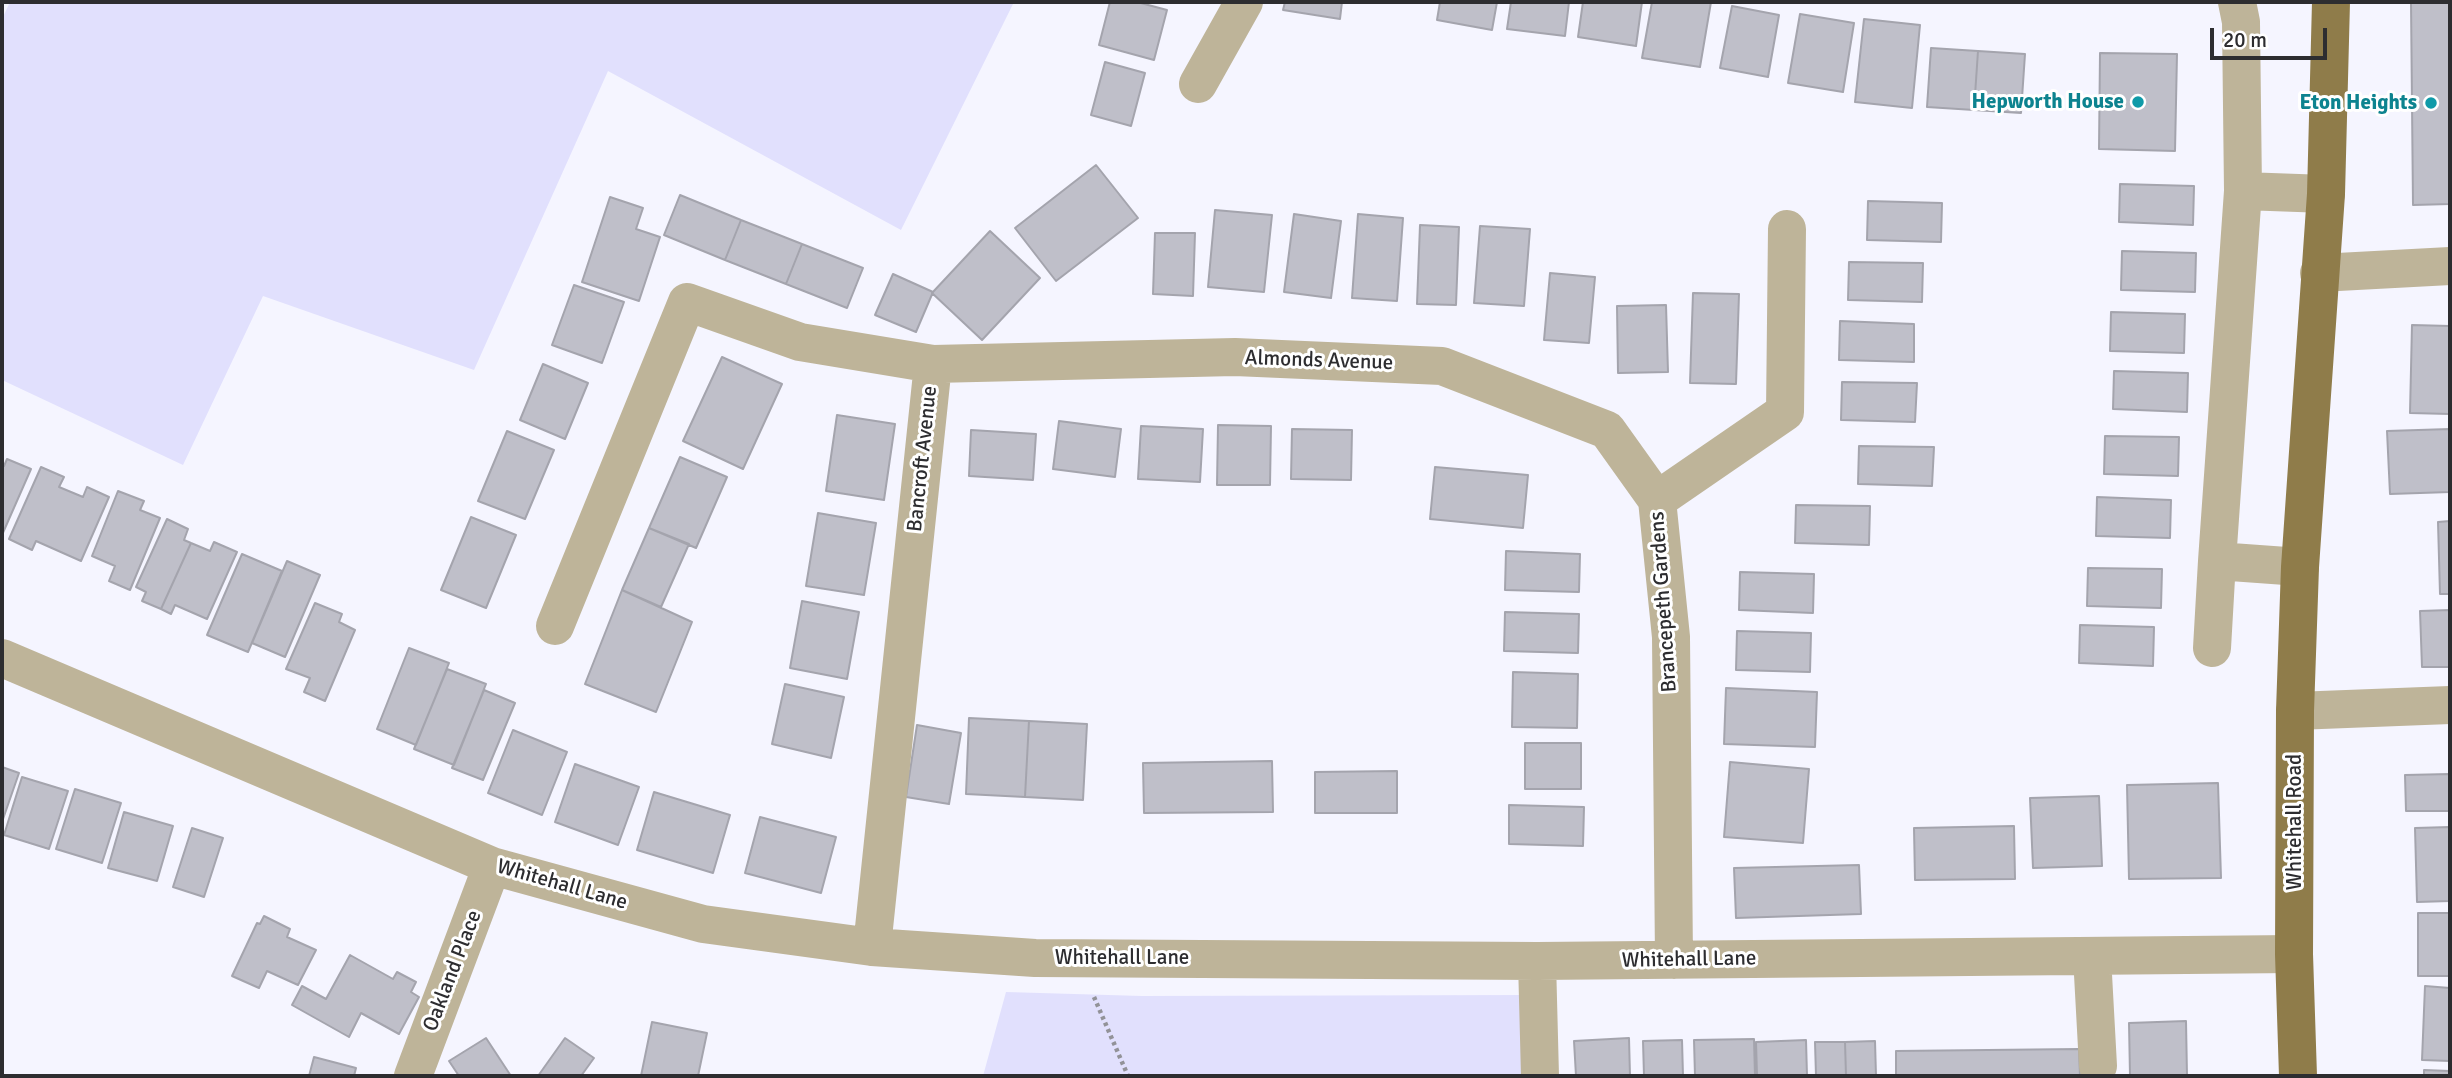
<!DOCTYPE html>
<html>
<head>
<meta charset="utf-8">
<style>
  body { margin:0 }
  #map { position:relative; width:2452px; height:1078px; overflow:hidden; background:#f5f5ff; font-family:Signika,sans-serif }
  canvas { display:block }
  .frame { position:absolute; inset:0; border:4px solid #2d2d30; pointer-events:none }
  .scale { position:absolute; left:2210px; top:28px; width:117px; height:32px; box-sizing:border-box; border:4px solid #2d2d30; border-top:0; padding-left:9px; font-size:21px; line-height:24px; white-space:nowrap; color:#2d2d30; -webkit-text-stroke:5px #fff; paint-order:stroke }
</style>
</head>
<body>
<div id="map">
<canvas width="2452" height="1078"></canvas>
<div class="frame"></div>
<div class="scale">20 m</div>
</div>
<script>
const ctx = document.querySelector('canvas').getContext('2d');
ctx.lineJoin = 'round';
function fillPath(path, color) { ctx.fillStyle = color; ctx.fill(path, 'evenodd'); }
function strokePath(path, color, width, dash) { ctx.strokeStyle = color; ctx.lineWidth = width; ctx.lineCap = dash ? 'butt' : 'round'; ctx.setLineDash(dash || []); ctx.stroke(path); }
function write(font, color, halo, rows, align = 'center') {
  ctx.font = font + ' Signika,sans-serif'; ctx.lineWidth = 6; ctx.setLineDash([]); ctx.textBaseline = 'middle'; ctx.strokeStyle = halo; ctx.fillStyle = color; for (const [text, x, y, turn = 0] of rows) {
    ctx.save(); ctx.translate(x, y); ctx.rotate((+turn || 0) * Math.PI / 180); ctx.textAlign = isNaN(turn) ? turn : align; if (halo) ctx.strokeText(text, 0, 0); ctx.fillText(text, 0, 0); ctx.restore();
  }
}
fillPath(new Path2D(`
  M 10,2 L 1014,2 L 901,230 L 608,71 L 474,370 L 263,296 L 183,465 L 2,380 L 2,19 Z
  M 1006,992 L 1142,996 L 1526,995 L 1527,1076 L 983,1076 Z`), '#e1e0fd');
const building = new Path2D(`
  M 1110,2 L 1137,2 L 1167,10 L 1154,60 L 1099,45 Z
  M 1285,2 L 1342,2 L 1340,19 L 1283,10 Z
  M 1440,2 L 1497,2 L 1492,30 L 1437,20 Z
  M 1511,2 L 1569,2 L 1565,36 L 1507,29 Z
  M 1583,2 L 1642,2 L 1636,46 L 1578,37 Z
  M 1652,2 L 1711,2 L 1700,67 L 1642,58 Z
  M 2411,2 L 2450,2 L 2450,204 L 2413,205 Z
  M 1732,6 L 1779,15 L 1768,77 L 1720,68 Z
  M 1800,14 L 1854,23 L 1843,92 L 1788,83 Z
  M 1864,19 L 1920,25 L 1912,108 L 1855,102 Z
  M 1931,48 L 1978,51 L 1974,110 L 1927,107 Z
  M 1978,51 L 2025,54 L 2021,113 L 1974,110 Z
  M 2100,53 L 2177,54 L 2175,151 L 2099,149 Z
  M 1105,62 L 1145,73 L 1131,126 L 1091,115 Z
  M 1096,165 L 1138,218 L 1056,281 L 1015,228 Z
  M 2120,184 L 2194,186 L 2193,225 L 2119,222 Z
  M 680,195 L 741,220 L 725,260 L 664,235 Z
  M 610,197 L 643,208 L 636,229 L 660,237 L 639,301 L 582,282 Z
  M 1868,201 L 1942,203 L 1941,242 L 1867,240 Z
  M 1215,210 L 1272,215 L 1264,292 L 1208,287 Z
  M 1294,214 L 1341,221 L 1331,298 L 1284,292 Z
  M 1358,214 L 1403,218 L 1397,301 L 1352,298 Z
  M 741,220 L 802,244 L 786,284 L 725,260 Z
  M 1420,225 L 1459,227 L 1456,305 L 1417,304 Z
  M 1480,226 L 1530,229 L 1524,306 L 1474,303 Z
  M 990,231 L 1040,278 L 982,340 L 932,293 Z
  M 1155,233 L 1195,233 L 1193,296 L 1153,294 Z
  M 802,244 L 863,268 L 847,308 L 786,284 Z
  M 2122,251 L 2196,253 L 2195,292 L 2121,290 Z
  M 1849,262 L 1923,263 L 1922,302 L 1848,300 Z
  M 1550,273 L 1595,277 L 1589,343 L 1544,340 Z
  M 893,274 L 933,292 L 916,332 L 875,315 Z
  M 574,285 L 624,302 L 602,363 L 552,345 Z
  M 1693,293 L 1739,294 L 1736,384 L 1690,383 Z
  M 1666,305 L 1668,372 L 1618,373 L 1617,306 Z
  M 2111,312 L 2185,314 L 2184,353 L 2110,351 Z
  M 1840,321 L 1914,324 L 1914,362 L 1839,360 Z
  M 2412,325 L 2450,326 L 2450,414 L 2410,413 Z
  M 722,357 L 782,384 L 743,469 L 683,441 Z
  M 543,364 L 588,383 L 565,439 L 520,420 Z
  M 2114,371 L 2188,373 L 2187,412 L 2113,409 Z
  M 1842,382 L 1917,383 L 1915,422 L 1841,420 Z
  M 837,415 L 895,424 L 884,500 L 826,491 Z
  M 1059,421 L 1121,429 L 1115,477 L 1053,469 Z
  M 1218,425 L 1271,426 L 1270,485 L 1217,485 Z
  M 1141,426 L 1203,429 L 1200,482 L 1138,479 Z
  M 1292,429 L 1352,430 L 1351,480 L 1291,479 Z
  M 2450,429 L 2450,492 L 2390,494 L 2387,431 Z
  M 971,430 L 1036,434 L 1033,480 L 969,476 Z
  M 507,431 L 554,450 L 525,519 L 478,501 Z
  M 2105,436 L 2179,437 L 2178,476 L 2104,474 Z
  M 1859,446 L 1934,447 L 1932,486 L 1858,484 Z
  M 680,457 L 727,477 L 696,548 L 649,528 Z
  M 7,459 L 31,469 L 2,535 L 2,465 L 4,466 Z
  M 41,467 L 64,477 L 59,487 L 83,497 L 87,487 L 109,497 L 81,561 L 36,541 L 32,550 L 9,539 Z
  M 1435,467 L 1528,475 L 1523,528 L 1430,519 Z
  M 118,491 L 144,501 L 140,510 L 160,518 L 130,590 L 109,581 L 115,566 L 92,556 Z
  M 2097,497 L 2171,500 L 2170,538 L 2096,536 Z
  M 1796,505 L 1870,506 L 1869,545 L 1795,543 Z
  M 818,513 L 876,523 L 864,595 L 806,586 Z
  M 471,517 L 516,535 L 486,608 L 441,590 Z
  M 167,519 L 188,529 L 184,540 L 191,543 L 161,609 L 142,601 L 146,592 L 136,587 Z
  M 2450,521 L 2450,594 L 2440,594 L 2438,522 Z
  M 649,528 L 689,544 L 661,607 L 622,590 Z
  M 214,542 L 237,552 L 207,619 L 175,605 L 171,614 L 161,609 L 191,543 L 210,551 Z
  M 1506,551 L 1580,554 L 1579,592 L 1505,590 Z
  M 242,554 L 282,571 L 248,652 L 207,635 Z
  M 287,561 L 320,575 L 285,657 L 252,643 Z
  M 2088,568 L 2162,569 L 2161,608 L 2087,606 Z
  M 1740,572 L 1814,574 L 1813,613 L 1739,610 Z
  M 622,590 L 692,622 L 656,712 L 585,684 Z
  M 802,601 L 859,612 L 847,679 L 790,668 Z
  M 315,603 L 342,614 L 339,622 L 355,630 L 325,701 L 304,692 L 310,678 L 286,669 Z
  M 2450,610 L 2450,667 L 2422,667 L 2420,611 Z
  M 1505,612 L 1579,614 L 1578,653 L 1504,651 Z
  M 2080,625 L 2154,627 L 2153,666 L 2079,663 Z
  M 1737,631 L 1811,633 L 1810,672 L 1736,670 Z
  M 409,648 L 449,663 L 416,745 L 377,729 Z
  M 447,669 L 486,684 L 454,765 L 414,749 Z
  M 1513,672 L 1578,674 L 1577,728 L 1512,727 Z
  M 785,684 L 844,697 L 831,758 L 772,744 Z
  M 1726,688 L 1817,692 L 1815,747 L 1724,744 Z
  M 484,690 L 515,703 L 483,780 L 452,768 Z
  M 969,718 L 1029,721 L 1025,797 L 966,794 Z
  M 1029,721 L 1087,724 L 1083,800 L 1025,797 Z
  M 917,725 L 961,733 L 949,804 L 906,797 Z
  M 513,730 L 567,752 L 542,815 L 488,793 Z
  M 1525,743 L 1581,743 L 1581,789 L 1525,789 Z
  M 1272,761 L 1273,812 L 1144,813 L 1143,763 Z
  M 1730,762 L 1809,769 L 1803,843 L 1724,837 Z
  M 575,764 L 639,787 L 618,845 L 555,822 Z
  M 2,767 L 19,773 L 2,822 Z
  M 1397,771 L 1397,813 L 1315,813 L 1315,772 Z
  M 2450,774 L 2450,811 L 2406,811 L 2405,775 Z
  M 22,777 L 68,791 L 49,849 L 4,835 Z
  M 2218,783 L 2221,878 L 2129,879 L 2127,785 Z
  M 75,789 L 121,803 L 102,863 L 56,849 Z
  M 654,792 L 730,815 L 713,873 L 637,850 Z
  M 2099,796 L 2102,866 L 2033,868 L 2030,798 Z
  M 1509,805 L 1584,807 L 1583,846 L 1509,844 Z
  M 124,812 L 173,826 L 157,881 L 108,868 Z
  M 760,817 L 836,837 L 821,893 L 745,873 Z
  M 2014,826 L 2015,879 L 1915,880 L 1914,828 Z
  M 2450,827 L 2450,901 L 2417,902 L 2415,828 Z
  M 192,828 L 223,838 L 204,897 L 173,887 Z
  M 1859,865 L 1861,914 L 1736,918 L 1734,868 Z
  M 2418,913 L 2450,913 L 2450,976 L 2418,976 Z
  M 264,916 L 290,929 L 287,937 L 316,950 L 298,985 L 267,971 L 259,988 L 232,976 L 257,923 L 260,924 Z
  M 350,955 L 393,979 L 397,972 L 416,982 L 411,992 L 419,997 L 399,1034 L 361,1013 L 349,1037 L 292,1005 L 302,986 L 326,999 Z
  M 2425,986 L 2450,988 L 2450,1061 L 2422,1060 Z
  M 2186,1021 L 2187,1076 L 2130,1076 L 2129,1023 Z
  M 652,1022 L 707,1033 L 698,1076 L 641,1076 Z
  M 486,1038 L 511,1076 L 459,1076 L 449,1061 Z
  M 565,1038 L 594,1058 L 581,1076 L 538,1076 Z
  M 1629,1038 L 1630,1076 L 1576,1076 L 1574,1041 Z
  M 1754,1039 L 1755,1076 L 1695,1076 L 1694,1040 Z
  M 1682,1040 L 1683,1076 L 1644,1076 L 1643,1041 Z
  M 1806,1040 L 1807,1076 L 1757,1076 L 1756,1042 Z
  M 1875,1041 L 1876,1076 L 1846,1076 L 1845,1042 Z
  M 1815,1042 L 1845,1042 L 1846,1076 L 1816,1076 Z
  M 2079,1049 L 2080,1076 L 1896,1076 L 1896,1051 Z
  M 314,1057 L 356,1068 L 354,1076 L 309,1076 Z
  M 2424,1070 L 2450,1071 L 2450,1076 L 2424,1076 Z`);
fillPath(building, '#bfbfc9');
strokePath(building, '#a4a4ad', 2);
strokePath(new Path2D(`
  M 1094,997 L 1128,1076`), '#929298', 4.5, [3.5, 3.5]);
strokePath(new Path2D(`
  M 2237,2 L 2241,22 L 2243,191 L 2326,194
  M 1198,84 L 1244,2
  M 2243,191 L 2217,561 L 2300,567
  M 2319,273 L 2450,266
  M 933,364 L 1235,357 L 1442,366 L 1607,430 L 1657,500
  M 555,626 L 687,302 L 800,342 L 933,364 L 872,947
  M 2212,648 L 2217,561
  M 2,658 L 492,866 L 703,924 L 872,947 L 1035,958 L 1537,961 L 2294,954
  M 2295,711 L 2450,705
  M 2092,956 L 2098,1066
  M 1674,960 L 1671,637 L 1657,500 L 1785,412 L 1787,229
  M 1537,961 L 1540,1076
  M 413,1076 L 492,866`), '#beb499', 38);
strokePath(new Path2D(`
  M 2298,1076 L 2294,954 L 2295,711 L 2300,567 L 2326,194 L 2331,2`), '#8f7c4a', 38);
for (const [x, y, r, color] of [
  [2138,102,7,"#0f9aa8"],
  [2431,103,7,"#0f9aa8"]
]) { const dot = new Path2D(); dot.arc(x, y, r, 0, 2 * Math.PI); ctx.fillStyle = color; ctx.fill(dot); strokePath(dot, '#fff', 2.5); }
write('bold 21px', '#0d838f', '#fff', [
  ["Hepworth House",2124,102],
  ["Eton Heights",2417,103]
], 'right');
write('21px', '#2d2d30', '#fff', [
  ["Almonds Avenue",1319,361,2],
  ["Bancroft Avenue",923,459,-84],
  ["Brancepeth Gardens",1664,602,-94],
  ["Whitehall Road",2295,822,-90],
  ["Whitehall Lane",562,885,16],
  ["Whitehall Lane",1122,958],
  ["Whitehall Lane",1689,960,-1],
  ["Oakland Place",453,971,-69]
]);
</script>
</body>
</html>
